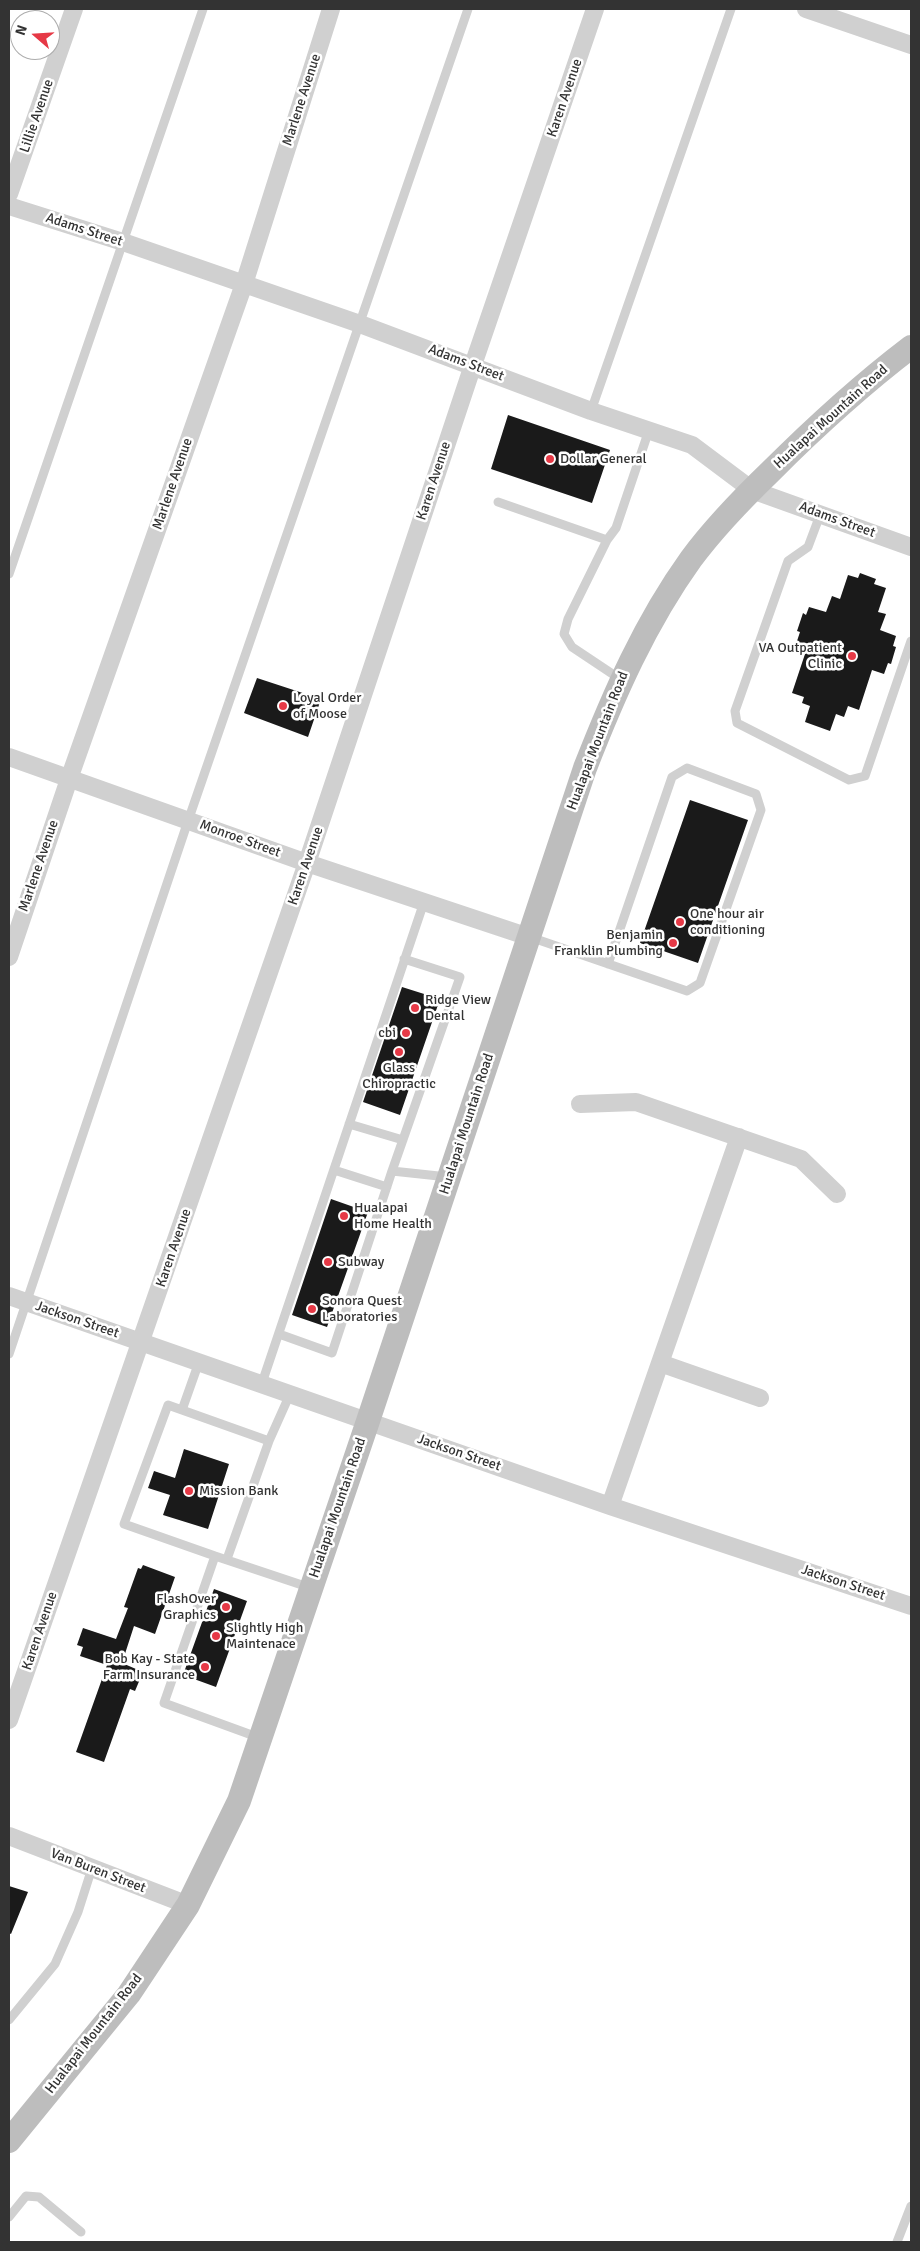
<!DOCTYPE html>
<html>
<head>
<meta charset="utf-8">
<style>
  body { margin:0 }
  #map { position:relative; width:920px; height:2251px; overflow:hidden; background:#fff; font-family:Signika,sans-serif }
  canvas { display:block }
  .frame { position:absolute; inset:0; border:10px solid #333; pointer-events:none }
  .north { position:absolute; left:10px; top:10px; width:50px; height:50px; box-sizing:border-box; background:#fff; border:1px solid #adadad; border-radius:50%; rotate:289deg; font-size:14px; font-weight:700; line-height:20px; text-align:center; color:#333 }
  .north::after { content:''; display:block; margin:auto; width:18px; height:22px; background:#e63946; clip-path:polygon(50% 0,100% 100%,50% 72%,0 100%) }
</style>
</head>
<body>
<div id="map">
<canvas width="920" height="2251"></canvas>
<div class="frame"></div>
<div class="north">N</div>
</div>
<script>
const ctx = document.querySelector('canvas').getContext('2d');
ctx.lineJoin = 'round';
function fillPath(path, color) { ctx.fillStyle = color; ctx.fill(path, 'evenodd'); }
function strokePath(path, color, width, dash) { ctx.strokeStyle = color; ctx.lineWidth = width; ctx.lineCap = dash ? 'butt' : 'round'; ctx.setLineDash(dash || []); ctx.stroke(path); }
function write(font, color, halo, rows, align = 'center') {
  ctx.font = font + ' Signika,sans-serif'; ctx.lineWidth = 5; ctx.setLineDash([]); ctx.textBaseline = 'middle'; ctx.strokeStyle = halo; ctx.fillStyle = color; for (const [text, x, y, turn = 0] of rows) {
    ctx.save(); ctx.translate(x, y); ctx.rotate((+turn || 0) * Math.PI / 180); ctx.textAlign = isNaN(turn) ? turn : align; if (halo) ctx.strokeText(text, 0, 0); ctx.fillText(text, 0, 0); ctx.restore();
  }
}
fillPath(new Path2D(`
  M 508,415 L 610,450 L 592,503 L 491,469 Z
  M 860,573 L 876,579 L 874,584 L 886,588 L 878,612 L 886,614 L 880,630 L 896,636 L 893,646 L 896,647 L 891,664 L 888,663 L 884,674 L 872,670 L 859,710 L 848,706 L 844,717 L 836,714 L 830,731 L 805,722 L 810,706 L 802,703 L 804,697 L 792,693 L 807,648 L 796,644 L 800,632 L 797,631 L 803,613 L 806,615 L 809,607 L 826,612 L 832,596 L 840,599 L 848,575 L 858,578 Z
  M 257,678 L 321,699 L 308,737 L 244,713 Z
  M 690,800 L 748,820 L 698,963 L 640,943 Z
  M 402,987 L 440,999 L 400,1115 L 363,1102 Z
  M 331,1199 L 368,1212 L 327,1327 L 292,1315 Z
  M 184,1449 L 229,1464 L 208,1529 L 163,1515 L 170,1495 L 148,1488 L 154,1471 L 175,1478 Z
  M 143,1565 L 175,1577 L 155,1634 L 134,1626 L 122,1663 L 143,1672 L 135,1691 L 130,1689 L 104,1762 L 76,1752 L 107,1665 L 80,1656 L 83,1647 L 77,1645 L 83,1628 L 116,1639 L 128,1608 L 124,1607 L 138,1568 L 141,1569 Z
  M 214,1589 L 247,1601 L 216,1687 L 183,1675 Z
  M 9,1886 L 28,1892 L 11,1934 L 9,1933 Z`), '#1a1a1a');
strokePath(new Path2D(`
  M 591,411 L 731,9
  M 498,502 L 607,540 L 616,528 L 649,430
  M 820,515 L 808,547 L 788,561 L 735,711 L 737,723 L 849,780 L 865,776 L 911,641
  M 607,540 L 568,619 L 564,634 L 572,647 L 620,679
  M 9,574 L 203,9
  M 530,937 L 687,991 L 700,983 L 761,810 L 756,794 L 687,768 L 672,777 L 608,964
  M 349,1124 L 403,1140
  M 334,1170 L 387,1187
  M 392,1171 L 460,977 L 404,959
  M 279,1334 L 332,1353 L 392,1171 L 448,1177
  M 9,1354 L 188,821 L 468,9
  M 262,1383 L 424,902
  M 182,1410 L 199,1362
  M 269,1441 L 290,1394
  M 215,1556 L 124,1524 L 168,1405 L 269,1441 L 227,1559
  M 260,1738 L 164,1703 L 215,1556 L 311,1588
  M 9,2020 L 55,1964 L 78,1912 L 92,1868
  M 9,2217 L 26,2196 L 39,2197 L 81,2232
  M 897,2242 L 911,2206`), '#d0d0d0', 9);
strokePath(new Path2D(`
  M 806,9 L 911,45
  M 9,194 L 74,9
  M 9,206 L 123,242 L 360,324 L 591,411 L 692,445 L 752,490 L 911,547
  M 9,757 L 307,863 L 529,937
  M 9,957 L 69,779 L 244,284 L 331,9
  M 580,1104 L 636,1102 L 801,1159 L 837,1194
  M 9,1296 L 610,1506 L 911,1606
  M 660,1363 L 760,1398
  M 610,1506 L 739,1137
  M 9,1720 L 307,863 L 473,365 L 595,9
  M 9,1836 L 188,1905`), '#d0d0d0', 18);
strokePath(new Path2D(`
  M 9,2141 L 129,1994 L 188,1905 L 239,1801 L 368,1421 L 585,768 C 614,694 645,623 691,559 C 714,528 742,499 770,472 C 815,427 861,385 911,347`), '#bdbdbd', 24);
for (const [x, y, r, color] of [
  [550,459,5,"#e63946"],
  [852,656,5,"#e63946"],
  [283,706,5,"#e63946"],
  [680,922,5,"#e63946"],
  [673,943,5,"#e63946"],
  [415,1008,5,"#e63946"],
  [406,1033,5,"#e63946"],
  [399,1052,5,"#e63946"],
  [344,1216,5,"#e63946"],
  [328,1262,5,"#e63946"],
  [312,1309,5,"#e63946"],
  [189,1491,5,"#e63946"],
  [226,1607,5,"#e63946"],
  [216,1636,5,"#e63946"],
  [205,1667,5,"#e63946"]
]) { const dot = new Path2D(); dot.arc(x, y, r, 0, 2 * Math.PI); ctx.fillStyle = color; ctx.fill(dot); strokePath(dot, '#fff', 2); }
write('14px', '#333', '#fff', [
  ["Karen Avenue",565,98,-71],
  ["Marlene Avenue",302,100,-72],
  ["Lillie Avenue",37,116,-71],
  ["Adams Street",84,230,18],
  ["Adams Street",466,363,21],
  ["Hualapai Mountain Road",831,417,-42],
  ["Karen Avenue",434,481,-72],
  ["Marlene Avenue",173,484,-71],
  ["Adams Street",837,520,20],
  ["Hualapai Mountain Road",598,741,-69],
  ["Monroe Street",240,839,20],
  ["Marlene Avenue",39,866,-71],
  ["Karen Avenue",306,866,-71],
  ["Hualapai Mountain Road",467,1124,-72],
  ["Karen Avenue",174,1248,-71],
  ["Jackson Street",77,1320,19],
  ["Jackson Street",459,1453,19],
  ["Hualapai Mountain Road",338,1508,-71],
  ["Jackson Street",843,1583,18],
  ["Karen Avenue",40,1631,-71],
  ["Van Buren Street",98,1871,21],
  ["Hualapai Mountain Road",94,2034,-52]
]);
write('14px', '#333', '#fff', [
  ["Dollar General",560,459],
  ["VA Outpatient",842,648,"right"],
  ["Clinic",842,664,"right"],
  ["Loyal Order",293,698],
  ["of Moose",293,714],
  ["One hour air",690,914],
  ["conditioning",690,930],
  ["Benjamin",663,935,"right"],
  ["Franklin Plumbing",663,951,"right"],
  ["Ridge View",425,1000],
  ["Dental",425,1016],
  ["cbi",396,1033,"right"],
  ["Glass",399,1068,"center"],
  ["Chiropractic",399,1084,"center"],
  ["Hualapai",354,1208],
  ["Home Health",354,1224],
  ["Subway",338,1262],
  ["Sonora Quest",322,1301],
  ["Laboratories",322,1317],
  ["Mission Bank",199,1491],
  ["FlashOver",216,1599,"right"],
  ["Graphics",216,1615,"right"],
  ["Slightly High",226,1628],
  ["Maintenace",226,1644],
  ["Bob Kay - State",195,1659,"right"],
  ["Farm Insurance",195,1675,"right"]
], 'left');
</script>
</body>
</html>
